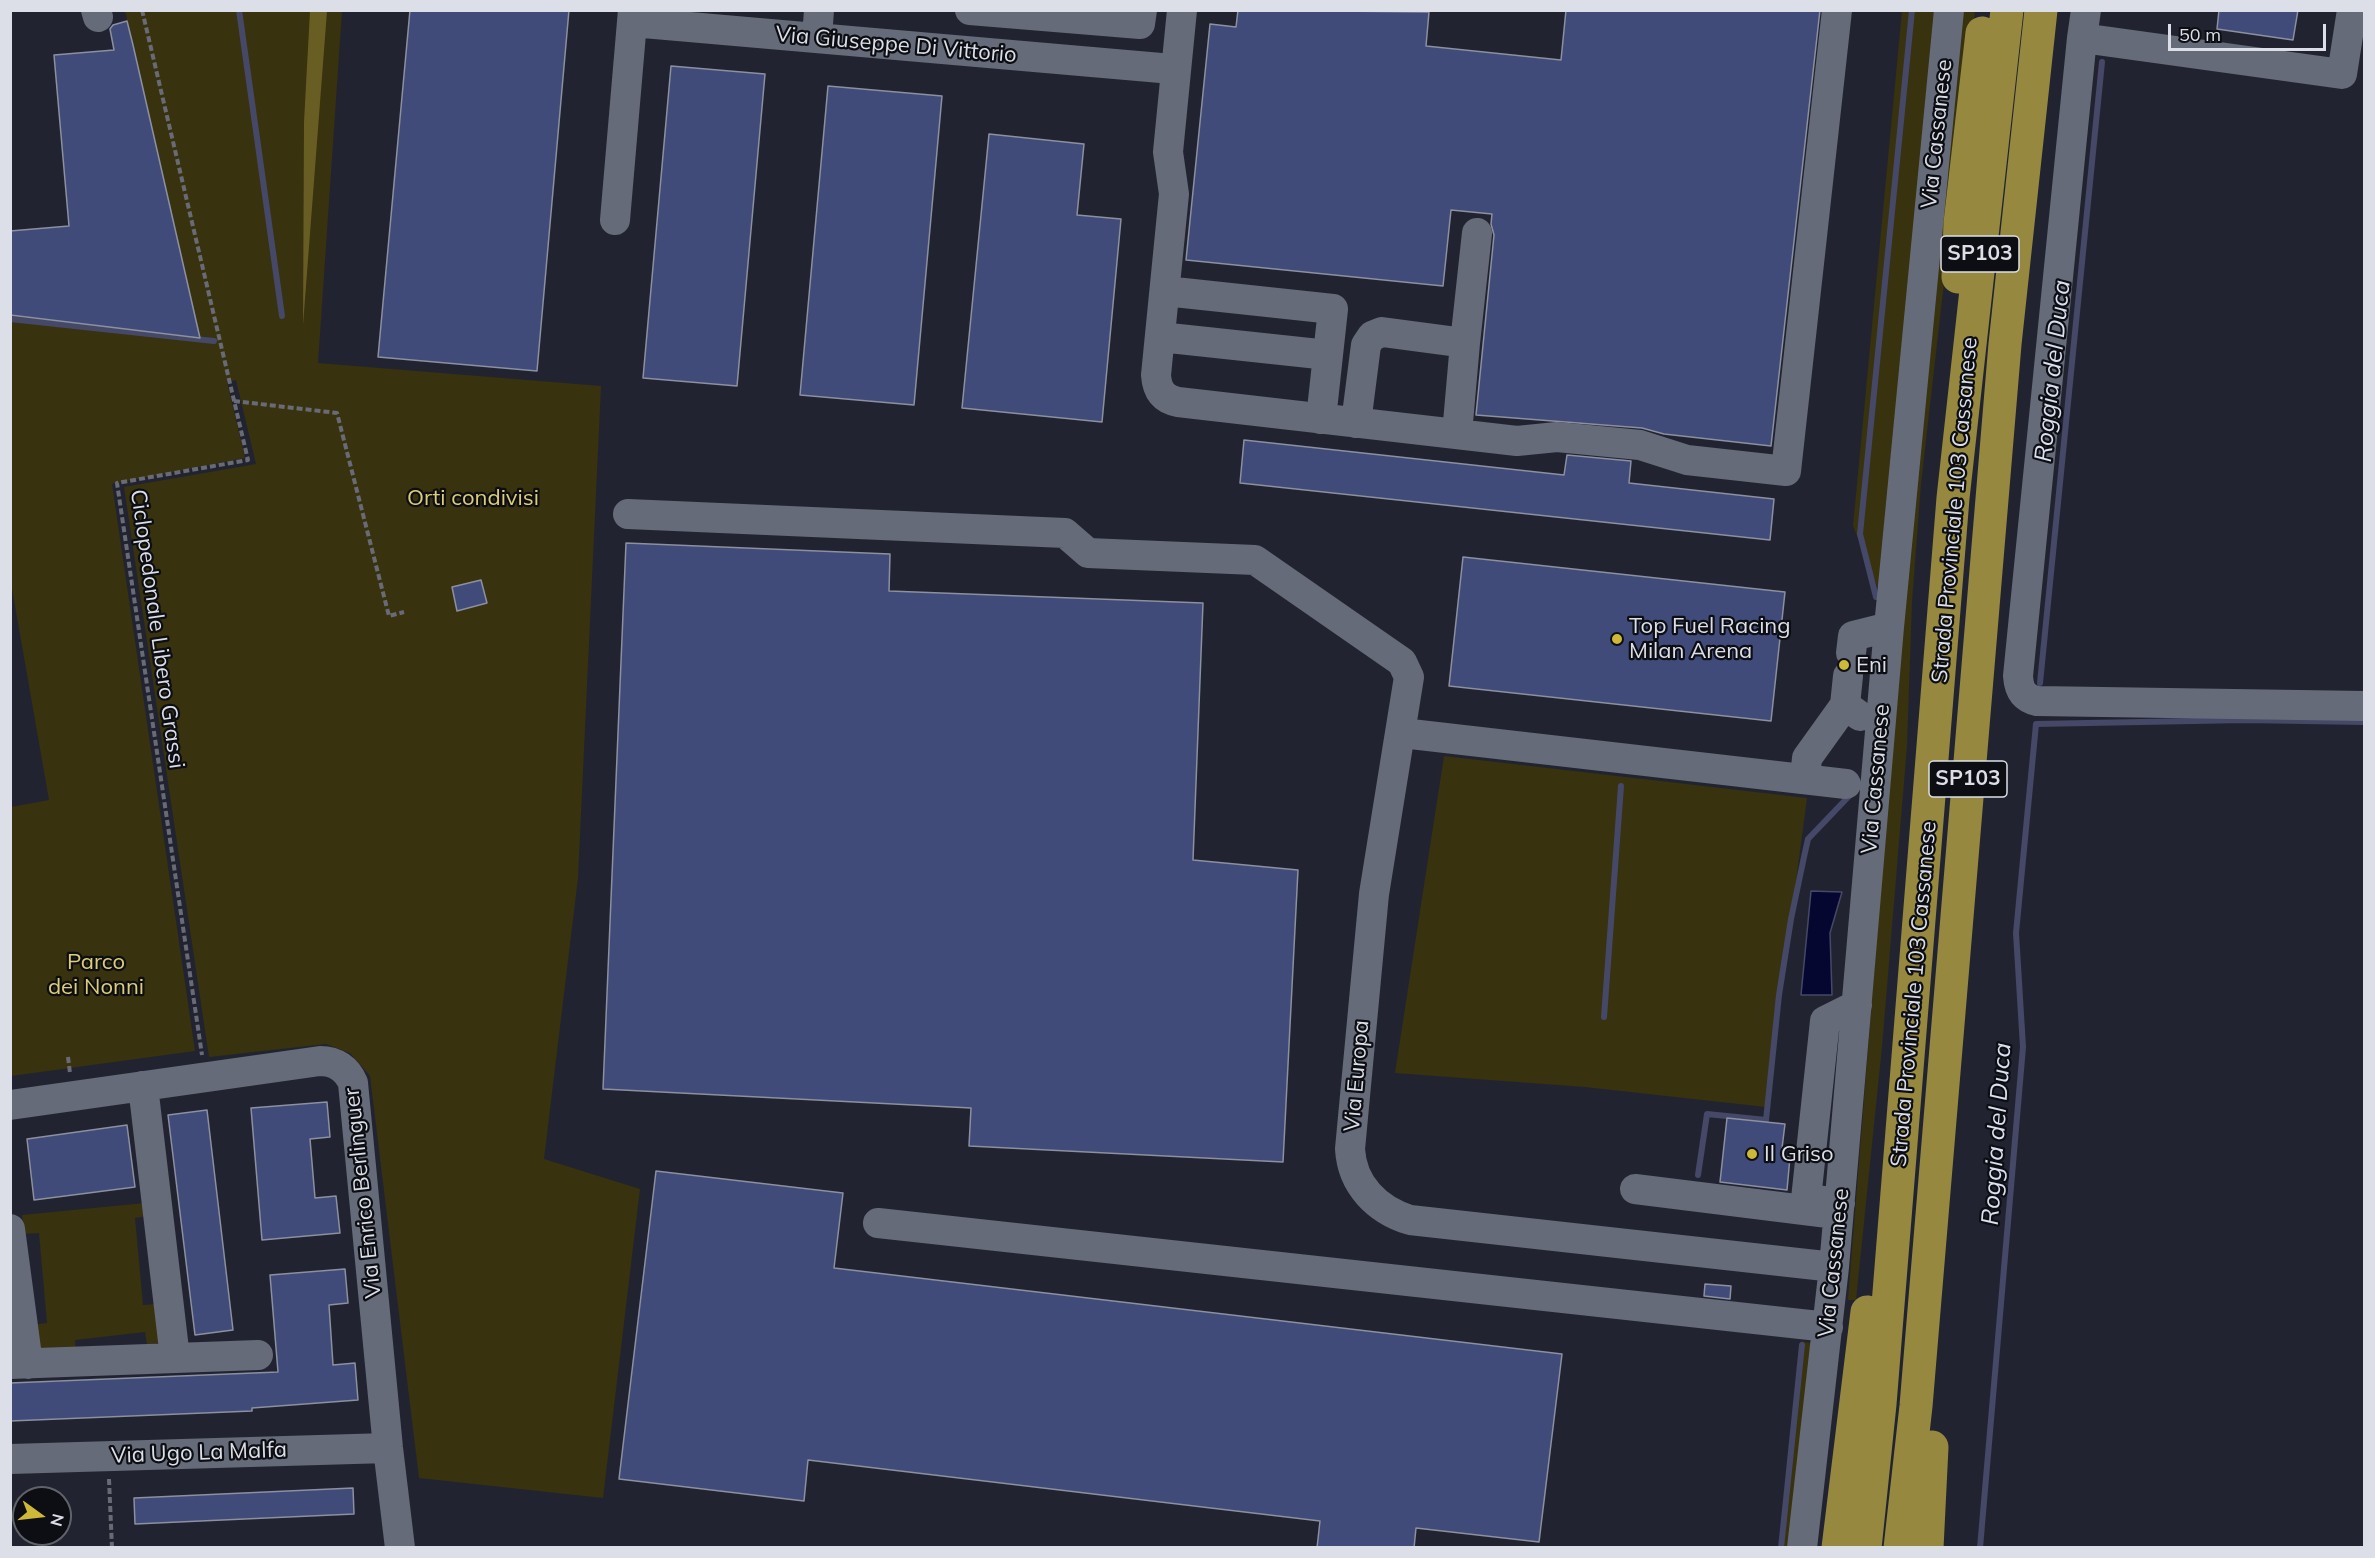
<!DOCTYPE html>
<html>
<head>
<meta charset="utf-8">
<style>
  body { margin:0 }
  #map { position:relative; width:2375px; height:1558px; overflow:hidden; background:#212430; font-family:Mulish,sans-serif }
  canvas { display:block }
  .frame { position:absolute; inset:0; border:12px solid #dcdfe7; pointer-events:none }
  .north { position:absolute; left:12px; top:1486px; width:60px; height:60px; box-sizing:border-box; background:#0c0e13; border:2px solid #5f6268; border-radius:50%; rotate:105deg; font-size:16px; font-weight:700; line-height:24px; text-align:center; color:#dcdfe7 }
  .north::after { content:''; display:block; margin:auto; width:21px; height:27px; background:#ceb837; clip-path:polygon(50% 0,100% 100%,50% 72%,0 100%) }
  .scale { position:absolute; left:2168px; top:24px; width:158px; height:27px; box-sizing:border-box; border:3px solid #dcdfe7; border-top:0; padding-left:8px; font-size:18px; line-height:21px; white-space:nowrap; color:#dcdfe7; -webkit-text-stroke:4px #0c0e13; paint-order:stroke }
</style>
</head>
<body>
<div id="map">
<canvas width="2375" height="1558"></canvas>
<div class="frame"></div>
<div class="north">N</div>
<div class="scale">50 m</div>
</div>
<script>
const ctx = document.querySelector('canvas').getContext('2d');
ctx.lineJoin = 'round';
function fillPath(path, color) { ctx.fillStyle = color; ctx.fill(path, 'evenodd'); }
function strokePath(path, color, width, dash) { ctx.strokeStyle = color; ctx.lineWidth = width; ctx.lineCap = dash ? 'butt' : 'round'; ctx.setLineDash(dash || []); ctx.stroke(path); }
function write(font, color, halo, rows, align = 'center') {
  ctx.font = font + ' Mulish,sans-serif'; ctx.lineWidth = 4.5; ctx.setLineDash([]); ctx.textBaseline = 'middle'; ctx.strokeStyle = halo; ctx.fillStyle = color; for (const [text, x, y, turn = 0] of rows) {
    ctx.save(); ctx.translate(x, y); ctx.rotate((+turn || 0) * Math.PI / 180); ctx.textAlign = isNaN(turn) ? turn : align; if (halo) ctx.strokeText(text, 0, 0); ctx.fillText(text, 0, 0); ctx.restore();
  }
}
fillPath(new Path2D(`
  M 125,11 L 342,11 L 318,363 L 601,386 L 578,878 L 544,1159 L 640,1189 L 603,1498 L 419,1478 L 370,1076 L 350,1053 L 326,1044 L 209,1057 L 124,487 L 256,464 L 236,380 L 227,382 L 245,458 L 112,484 L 195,1051 L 11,1076 L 11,807 L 49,800 L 11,583 L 10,315 L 200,337 Z
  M 1902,11 L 1942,11 L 1882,598 L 1853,526 Z
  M 1958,11 L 1975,11 L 1921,484 L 1912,602 L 1907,746 L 1882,1047 L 1856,1300 L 1848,1300 L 1903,609 Z
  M 1444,756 L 1807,798 L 1766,1107 L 1585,1087 L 1395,1073 Z
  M 145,1203 L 147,1216 L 135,1218 L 143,1305 L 156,1304 L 159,1343 L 147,1344 L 145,1332 L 75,1340 L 76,1352 L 36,1357 L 32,1325 L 47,1323 L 39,1233 L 24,1234 L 22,1215 Z
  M 1801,1341 L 1814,1344 L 1791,1547 L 1779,1548 Z`), '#38320f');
fillPath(new Path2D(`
  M 310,11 L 327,11 L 303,325 L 304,122 Z`), '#685e23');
const water = new Path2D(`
  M 1811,891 L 1842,892 L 1830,933 L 1832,995 L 1801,995 Z`);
fillPath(water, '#060730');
strokePath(water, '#464867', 1.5);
strokePath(new Path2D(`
  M 239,10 L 282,316
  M 10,319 L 214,341
  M 1876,597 L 1860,534 L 1912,10
  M 2040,683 L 2102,62
  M 1604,1017 L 1621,786
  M 1698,1175 L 1707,1114 L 1766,1120 L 1779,995 L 1791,919 L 1804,857 L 1808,839 L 1851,794
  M 1781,1548 L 1802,1345
  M 1980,1548 L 2023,1047 L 2016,933 L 2036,724 L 2245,720 L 2364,722`), '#464867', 6);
const building = new Path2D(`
  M 410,10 L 569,10 L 537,371 L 378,357 Z
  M 1238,10 L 1429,12 L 1426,46 L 1561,60 L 1566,10 L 1820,10 L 1771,446 L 1664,434 L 1642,428 L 1476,415 L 1494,235 L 1491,224 L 1492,214 L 1451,210 L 1443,286 L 1186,260 L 1210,24 L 1236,27 Z
  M 2219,10 L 2298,10 L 2293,40 L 2217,29 Z
  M 127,21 L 133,45 L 200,338 L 10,315 L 10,231 L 69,226 L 54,55 L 114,50 L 110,29 L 113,25 Z
  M 671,66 L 765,74 L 737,386 L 643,378 Z
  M 828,86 L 942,96 L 914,405 L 800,395 Z
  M 989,134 L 1084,144 L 1077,215 L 1121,219 L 1102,422 L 962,408 Z
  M 1244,440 L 1564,475 L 1567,455 L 1631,461 L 1629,483 L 1774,499 L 1770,540 L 1240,483 Z
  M 626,543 L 890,554 L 889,591 L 1203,603 L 1193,860 L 1298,870 L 1283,1162 L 969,1146 L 971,1108 L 603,1089 Z
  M 1463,557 L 1785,592 L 1771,721 L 1449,686 Z
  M 481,580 L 487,603 L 457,611 L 452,587 Z
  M 327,1102 L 330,1137 L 310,1139 L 315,1198 L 336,1196 L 340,1233 L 262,1240 L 251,1108 Z
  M 207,1110 L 233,1330 L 195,1335 L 168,1115 Z
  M 1727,1118 L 1785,1124 L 1781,1156 L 1790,1157 L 1787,1190 L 1720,1182 Z
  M 127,1125 L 135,1187 L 34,1200 L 27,1139 Z
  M 656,1171 L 843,1193 L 834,1268 L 1562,1354 L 1539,1542 L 1416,1528 L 1414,1548 L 1317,1548 L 1320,1521 L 808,1460 L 804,1501 L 619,1479 Z
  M 345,1269 L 348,1303 L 329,1305 L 333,1365 L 355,1363 L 358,1400 L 252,1408 L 252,1411 L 10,1421 L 10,1383 L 278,1372 L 270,1275 Z
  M 1705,1284 L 1731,1286 L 1730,1299 L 1704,1296 Z
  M 353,1488 L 354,1514 L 135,1524 L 134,1498 Z`);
fillPath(building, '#404b7a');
strokePath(building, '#8c909f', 1.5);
strokePath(new Path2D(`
  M 142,10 L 248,460 L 117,483 L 202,1055
  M 234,401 L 337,413 L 389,616 L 404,612
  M 68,1057 L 70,1073
  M 109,1479 L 112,1548`), '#686b76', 4, [6, 3]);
strokePath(new Path2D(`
  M 96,10 L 98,17
  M 970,10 L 1140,24 L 1142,10
  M 1182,10 L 1168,152 L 1174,194 L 1156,375 C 1157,390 1163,399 1178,402 L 1517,441 L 1557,437 L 1640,445 L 1687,460 L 1786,471 L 1837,10
  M 2086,10 L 2082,38 L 2342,74 L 2352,10
  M 632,22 L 1161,68
  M 817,38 L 819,10
  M 2082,38 L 2018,676 C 2019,690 2023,698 2037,701 L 2364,706
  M 615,220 L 633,10
  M 1165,291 L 1333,309 L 1321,419
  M 1160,337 L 1328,355
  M 1465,343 L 1477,233
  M 1356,423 L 1366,345 L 1372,336 L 1382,332 L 1465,343 L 1457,434
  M 628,514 L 1065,533 L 1088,553 L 1255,560 L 1402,662 L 1409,677 L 1374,894 L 1350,1149 C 1352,1185 1377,1210 1410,1220 L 1834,1267
  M 1851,653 L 1853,636 L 1889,627
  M 1848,676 L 1845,705 L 1860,716
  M 1402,733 L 1846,784
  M 1805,779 L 1807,758 L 1845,705
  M 143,1086 L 175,1358
  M 10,1105 L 320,1061 C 336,1061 347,1069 353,1083 L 388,1448 L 400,1548
  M 1635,1189 L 1828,1213
  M 1840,1203 L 1806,1199 L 1825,1021 L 1857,1005
  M 878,1223 L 1828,1327
  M 10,1229 L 28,1364
  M 10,1364 L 258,1355
  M 10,1459 L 388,1448
  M 1802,1548 L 1834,1267 L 1889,627 L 1949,10`), '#666b79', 30);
strokePath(new Path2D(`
  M 1958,277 L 1960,223 L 1982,33
  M 1838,1548 L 1867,1312
  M 1865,1548 L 1880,1404 L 1953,498 L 2007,10
  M 1900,1548 L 1916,1406 L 2005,344 L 2041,10
  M 1927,1548 L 1932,1447`), '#96893f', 33);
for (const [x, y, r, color] of [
  [1617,639,6,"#ceb837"],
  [1844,665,6,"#ceb837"],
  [1752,1154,6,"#ceb837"]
]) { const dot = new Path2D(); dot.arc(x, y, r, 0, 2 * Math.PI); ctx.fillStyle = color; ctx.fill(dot); strokePath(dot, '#0c0e13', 2); }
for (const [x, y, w] of [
  [1980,254,78],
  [1968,779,78]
]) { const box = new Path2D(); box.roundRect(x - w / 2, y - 18, w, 36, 4.5); ctx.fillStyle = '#0c0e13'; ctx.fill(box); strokePath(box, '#dcdfe7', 1.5); }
write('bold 21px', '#dcdfe7', null, [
  ["SP103",1980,254],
  ["SP103",1968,779]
]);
write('22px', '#dcdfe7', '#0c0e13', [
  ["Via Giuseppe Di Vittorio",896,45,5],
  ["Via Cassanese",1937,134,-84],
  ["Strada Provinciale 103 Cassanese",1955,510,-85],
  ["Ciclopedonale Libero Grassi",157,629,82],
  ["Via Cassanese",1876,779,-85],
  ["Strada Provinciale 103 Cassanese",1914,994,-85],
  ["Via Europa",1357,1076,-85],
  ["Via Enrico Berlinguer",363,1193,-96],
  ["Via Cassanese",1834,1263,-84],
  ["Via Ugo La Malfa",199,1453,-2]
]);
write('22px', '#ddcd76', '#0c0e13', [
  ["Orti condivisi",473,498],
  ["Parco",96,962],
  ["dei Nonni",96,987]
]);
write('22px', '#dcdfe7', '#0c0e13', [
  ["Top Fuel Racing",1629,626],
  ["Milan Arena",1629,651],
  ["Eni",1856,665],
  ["Il Griso",1764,1154]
], 'left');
write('italic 24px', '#dce1f1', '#0c0e13', [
  ["Roggia del Duca",2053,371,-84],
  ["Roggia del Duca",1997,1134,-86]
]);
</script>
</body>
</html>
